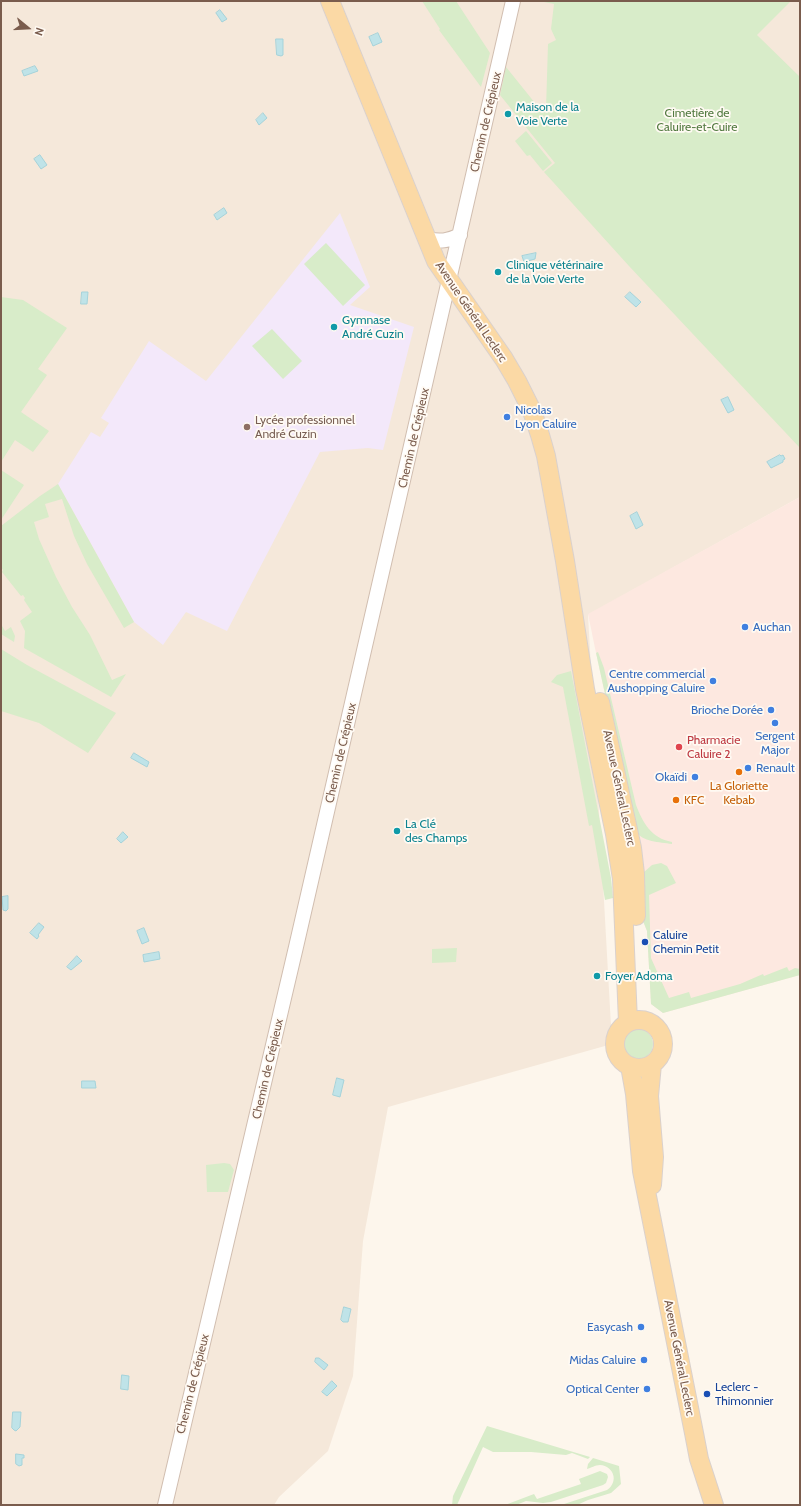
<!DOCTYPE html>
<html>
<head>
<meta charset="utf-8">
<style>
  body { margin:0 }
  #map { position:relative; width:801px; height:1506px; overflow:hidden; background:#fdf6ec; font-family:Cabin,sans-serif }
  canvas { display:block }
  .frame { position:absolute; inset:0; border:2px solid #7a5c4d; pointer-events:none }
  .north { position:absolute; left:8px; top:8px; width:40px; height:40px; -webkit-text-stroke:3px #fffaf3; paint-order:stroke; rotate:108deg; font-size:11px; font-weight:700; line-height:16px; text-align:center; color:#7a5c4d }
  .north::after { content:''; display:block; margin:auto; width:14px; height:18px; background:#7a5c4d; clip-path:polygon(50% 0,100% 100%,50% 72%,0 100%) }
</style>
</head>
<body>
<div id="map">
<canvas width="801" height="1506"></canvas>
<div class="frame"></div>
<div class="north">N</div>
</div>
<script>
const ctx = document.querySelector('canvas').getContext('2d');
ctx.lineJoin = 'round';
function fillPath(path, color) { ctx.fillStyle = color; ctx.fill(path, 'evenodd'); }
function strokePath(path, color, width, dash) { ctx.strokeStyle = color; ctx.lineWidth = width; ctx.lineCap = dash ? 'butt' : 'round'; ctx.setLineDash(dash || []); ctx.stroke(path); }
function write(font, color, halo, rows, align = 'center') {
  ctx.font = font + ' Cabin,sans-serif'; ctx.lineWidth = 3.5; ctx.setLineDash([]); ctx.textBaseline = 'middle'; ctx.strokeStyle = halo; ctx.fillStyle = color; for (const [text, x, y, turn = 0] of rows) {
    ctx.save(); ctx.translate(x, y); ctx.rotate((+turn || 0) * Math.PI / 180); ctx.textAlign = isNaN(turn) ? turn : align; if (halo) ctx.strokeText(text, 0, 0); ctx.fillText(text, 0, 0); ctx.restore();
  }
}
fillPath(new Path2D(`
  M 1,1 L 800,1 L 800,497 L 588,615 L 612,1044 L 388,1107 L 363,1241 L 353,1376 L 328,1451 L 279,1497 L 274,1505 L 1,1505 Z`), '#f5e8da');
fillPath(new Path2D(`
  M 800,497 L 800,975 L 663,1013 L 651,1004 L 647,931 L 643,921 L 635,831 L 596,653 L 588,614 Z`), '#fde8e0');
fillPath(new Path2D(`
  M 340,213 L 370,287 L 350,305 L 414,327 L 383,450 L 368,448 L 320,452 L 227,631 L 186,612 L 163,645 L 134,622 L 58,484 L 91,432 L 100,437 L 109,423 L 101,418 L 149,341 L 206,381 Z`), '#f3e8fa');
fillPath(new Path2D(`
  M 422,1 L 456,1 L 490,53 L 481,87 L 439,30 L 440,29 Z
  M 539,1 L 791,1 L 757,35 L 800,77 L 800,448 L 629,266 L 544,172 L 555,163 L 500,95 L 506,67 L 539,108 L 546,109 L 548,44 L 556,40 L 551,29 L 554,4 Z
  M 526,131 L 552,163 L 543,171 L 530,155 L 527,156 L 515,141 Z
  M 326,243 L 365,285 L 343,306 L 304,264 Z
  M 1,297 L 23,300 L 67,328 L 38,369 L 47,375 L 21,412 L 49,431 L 33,452 L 15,440 L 1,462 Z
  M 272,329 L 302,361 L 283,379 L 252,346 Z
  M 1,470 L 24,485 L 1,520 Z
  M 58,484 L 134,622 L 124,628 L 87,564 L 74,536 L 62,499 L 45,504 L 49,517 L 34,522 L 39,539 L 56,577 L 72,607 L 90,635 L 112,680 L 126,674 L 111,697 L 24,648 L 25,631 L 20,621 L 32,612 L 24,600 L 25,598 L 23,595 L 21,596 L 2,572 L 3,570 L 1,567 L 1,526 L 40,496 Z
  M 1,624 L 5,631 L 11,627 L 15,636 L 14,642 L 1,634 Z
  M 1,649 L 27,665 L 116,713 L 88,753 L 39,723 L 1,711 Z
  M 598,652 L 604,668 L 636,805 C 643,823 651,838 672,842 L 672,844 C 659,842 643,842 635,831 L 596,653 Z
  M 571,671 L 611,878 L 613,898 L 605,900 L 592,825 L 589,826 L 563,687 L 551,682 L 557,675 Z
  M 661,863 L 667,866 L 676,883 L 649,895 L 651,958 L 669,998 L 689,992 L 691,998 L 740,984 L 763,974 L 764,976 L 787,967 L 789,971 L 795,968 L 800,969 L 800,975 L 663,1013 L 651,1004 L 647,931 L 643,921 L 643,873 L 652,865 Z
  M 457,948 L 456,962 L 432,963 L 432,949 Z
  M623 1044a15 15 0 1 1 30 0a15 15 0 1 1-30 0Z
  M 224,1163 L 230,1164 L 234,1170 L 228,1192 L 207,1192 L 206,1165 Z
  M 487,1426 L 590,1457 L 588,1459 L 572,1453 L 566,1455 L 531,1452 L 493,1452 L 483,1447 L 457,1505 L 452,1505 L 453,1496 Z
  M 593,1458 L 619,1466 L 621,1484 L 611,1493 L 588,1500 L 577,1505 L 561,1505 L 607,1490 C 619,1482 614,1466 600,1465 C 595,1465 591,1468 587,1469 L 588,1464 Z
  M 600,1471 L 607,1474 L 608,1477 L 606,1483 L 603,1485 L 551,1502 L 543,1503 L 526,1501 L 516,1505 L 505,1505 L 534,1494 L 537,1499 L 581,1484 L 579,1479 Z`), '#d8ecc9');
const water = new Path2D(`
  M 220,10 L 227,19 L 222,22 L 216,13 Z
  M 378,33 L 382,42 L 373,46 L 369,37 Z
  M 276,39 L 283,39 L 283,55 L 281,56 L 277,55 Z
  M 35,66 L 38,71 L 24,76 L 22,71 Z
  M 263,113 L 267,118 L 259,125 L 256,120 Z
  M 40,155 L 47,165 L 41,169 L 34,159 Z
  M 224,208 L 227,213 L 217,220 L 214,215 Z
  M 536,253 L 535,259 L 524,262 L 522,256 Z
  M 82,292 L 88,292 L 87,304 L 81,304 Z
  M 630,292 L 641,302 L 636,307 L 625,297 Z
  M 728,397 L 734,410 L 728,413 L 721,400 Z
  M 780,455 L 781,456 L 783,455 L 785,459 L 783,460 L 783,462 L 771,468 L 767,462 Z
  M 637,512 L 643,525 L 636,529 L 630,516 Z
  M 134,753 L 149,762 L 147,767 L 131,758 Z
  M 123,832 L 128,837 L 121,843 L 117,839 Z
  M 8,896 L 8,909 L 6,911 L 3,910 L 2,897 Z
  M 39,923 L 44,927 L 38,935 L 39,936 L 37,939 L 30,933 Z
  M 144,928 L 149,941 L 142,944 L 137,931 Z
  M 159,952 L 160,959 L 144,962 L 143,955 Z
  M 77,956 L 82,961 L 71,970 L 67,967 Z
  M 337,1078 L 344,1080 L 340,1097 L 333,1095 Z
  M 82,1081 L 95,1081 L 96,1088 L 82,1088 Z
  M 344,1307 L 351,1309 L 348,1322 L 343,1322 L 341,1320 Z
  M 316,1358 L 319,1358 L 328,1365 L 324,1370 L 315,1362 Z
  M 122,1375 L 129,1376 L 128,1390 L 121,1389 Z
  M 332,1381 L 337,1386 L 327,1396 L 322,1392 Z
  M 13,1412 L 21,1412 L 20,1427 L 16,1431 L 14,1430 L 12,1428 Z
  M 16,1454 L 24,1455 L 24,1458 L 22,1458 L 22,1465 L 19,1466 L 16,1464 Z`);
fillPath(water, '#bfe3e8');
strokePath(water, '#a5d3da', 1);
const minor = new Path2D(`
  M 427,239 C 440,242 448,241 460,235
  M 165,1505 L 296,947 L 513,1`);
const major = new Path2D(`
  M 330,1 L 436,261 L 504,359 L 517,381 L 532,411 L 540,435 L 546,456 L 565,561 L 585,689 L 615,834 L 622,879 L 628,1022
  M 600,702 L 632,848 L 635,874 L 636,916
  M615 1044a24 24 0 1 1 48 0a24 24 0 1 1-48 0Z
  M 630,1066 L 635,1094 L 642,1171 L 694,1433 L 699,1459 L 714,1505
  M 652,1185 L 654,1157 L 649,1096 L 652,1064`);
strokePath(minor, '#d1beb0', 16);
strokePath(major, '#dad1cd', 20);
strokePath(minor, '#fff', 14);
strokePath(major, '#fbd9a5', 18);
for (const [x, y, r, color] of [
  [508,114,4,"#0f9aa8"],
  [498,272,4,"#0f9aa8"],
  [334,327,4,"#0f9aa8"],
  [507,417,4,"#3f7fe0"],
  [247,427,4,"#8d6e63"],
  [745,627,4,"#3f7fe0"],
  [713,681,4,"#3f7fe0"],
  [771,710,4,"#3f7fe0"],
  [775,723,4,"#3f7fe0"],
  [679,747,4,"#e0444e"],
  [748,768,4,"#3f7fe0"],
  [739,772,4,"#e8710a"],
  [695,777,4,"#3f7fe0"],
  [676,800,4,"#e8710a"],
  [397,831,4,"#0f9aa8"],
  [645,942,4,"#1a4fb4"],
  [597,976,4,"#0f9aa8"],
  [641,1327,4,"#3f7fe0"],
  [644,1360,4,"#3f7fe0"],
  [647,1389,4,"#3f7fe0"],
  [707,1394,4,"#1a4fb4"]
]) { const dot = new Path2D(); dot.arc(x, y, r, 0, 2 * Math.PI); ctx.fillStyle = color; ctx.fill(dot); strokePath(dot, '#fffaf3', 1.5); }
write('12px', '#0d838f', '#fffaf3', [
  ["Maison de la",516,107],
  ["Voie Verte",516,121],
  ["Clinique vétérinaire",506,265],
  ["de la Voie Verte",506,279],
  ["Gymnase",342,320],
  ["André Cuzin",342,334],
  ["La Clé",405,824],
  ["des Champs",405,838],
  ["Foyer Adoma",605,976]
], 'left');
write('12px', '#537a41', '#fffaf3', [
  ["Cimetière de",697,113],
  ["Caluire-et-Cuire",697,127]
]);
write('12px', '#7a5c4d', '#fffaf3', [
  ["Chemin de Crépieux",486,122,-77],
  ["Avenue Général Leclerc",471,312,56],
  ["Chemin de Crépieux",414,438,-77],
  ["Chemin de Crépieux",341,753,-77],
  ["Avenue Général Leclerc",619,788,78],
  ["Chemin de Crépieux",268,1069,-77],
  ["Avenue Général Leclerc",679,1358,79],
  ["Chemin de Crépieux",193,1384,-76]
]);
write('12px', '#366cbe', '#fffaf3', [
  ["Nicolas",515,410,"left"],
  ["Lyon Caluire",515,424,"left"],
  ["Auchan",753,627,"left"],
  ["Centre commercial",705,674],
  ["Aushopping Caluire",705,688],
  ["Brioche Dorée",763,710],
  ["Sergent",775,736,"center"],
  ["Major",775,750,"center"],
  ["Renault",756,768,"left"],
  ["Okaïdi",687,777],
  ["Easycash",633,1327],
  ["Midas Caluire",636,1360],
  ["Optical Center",639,1389]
], 'right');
write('12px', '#785e54', '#fffaf3', [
  ["Lycée professionnel",255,420],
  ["André Cuzin",255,434]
], 'left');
write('12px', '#be3a42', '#fffaf3', [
  ["Pharmacie",687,740],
  ["Caluire 2",687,754]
], 'left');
write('12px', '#c56008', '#fffaf3', [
  ["La Gloriette",739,786],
  ["Kebab",739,800],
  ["KFC",684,800,"left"]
]);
write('12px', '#164399', '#fffaf3', [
  ["Caluire",653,935],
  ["Chemin Petit",653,949],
  ["Leclerc -",715,1387],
  ["Thimonnier",715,1401]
], 'left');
</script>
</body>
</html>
